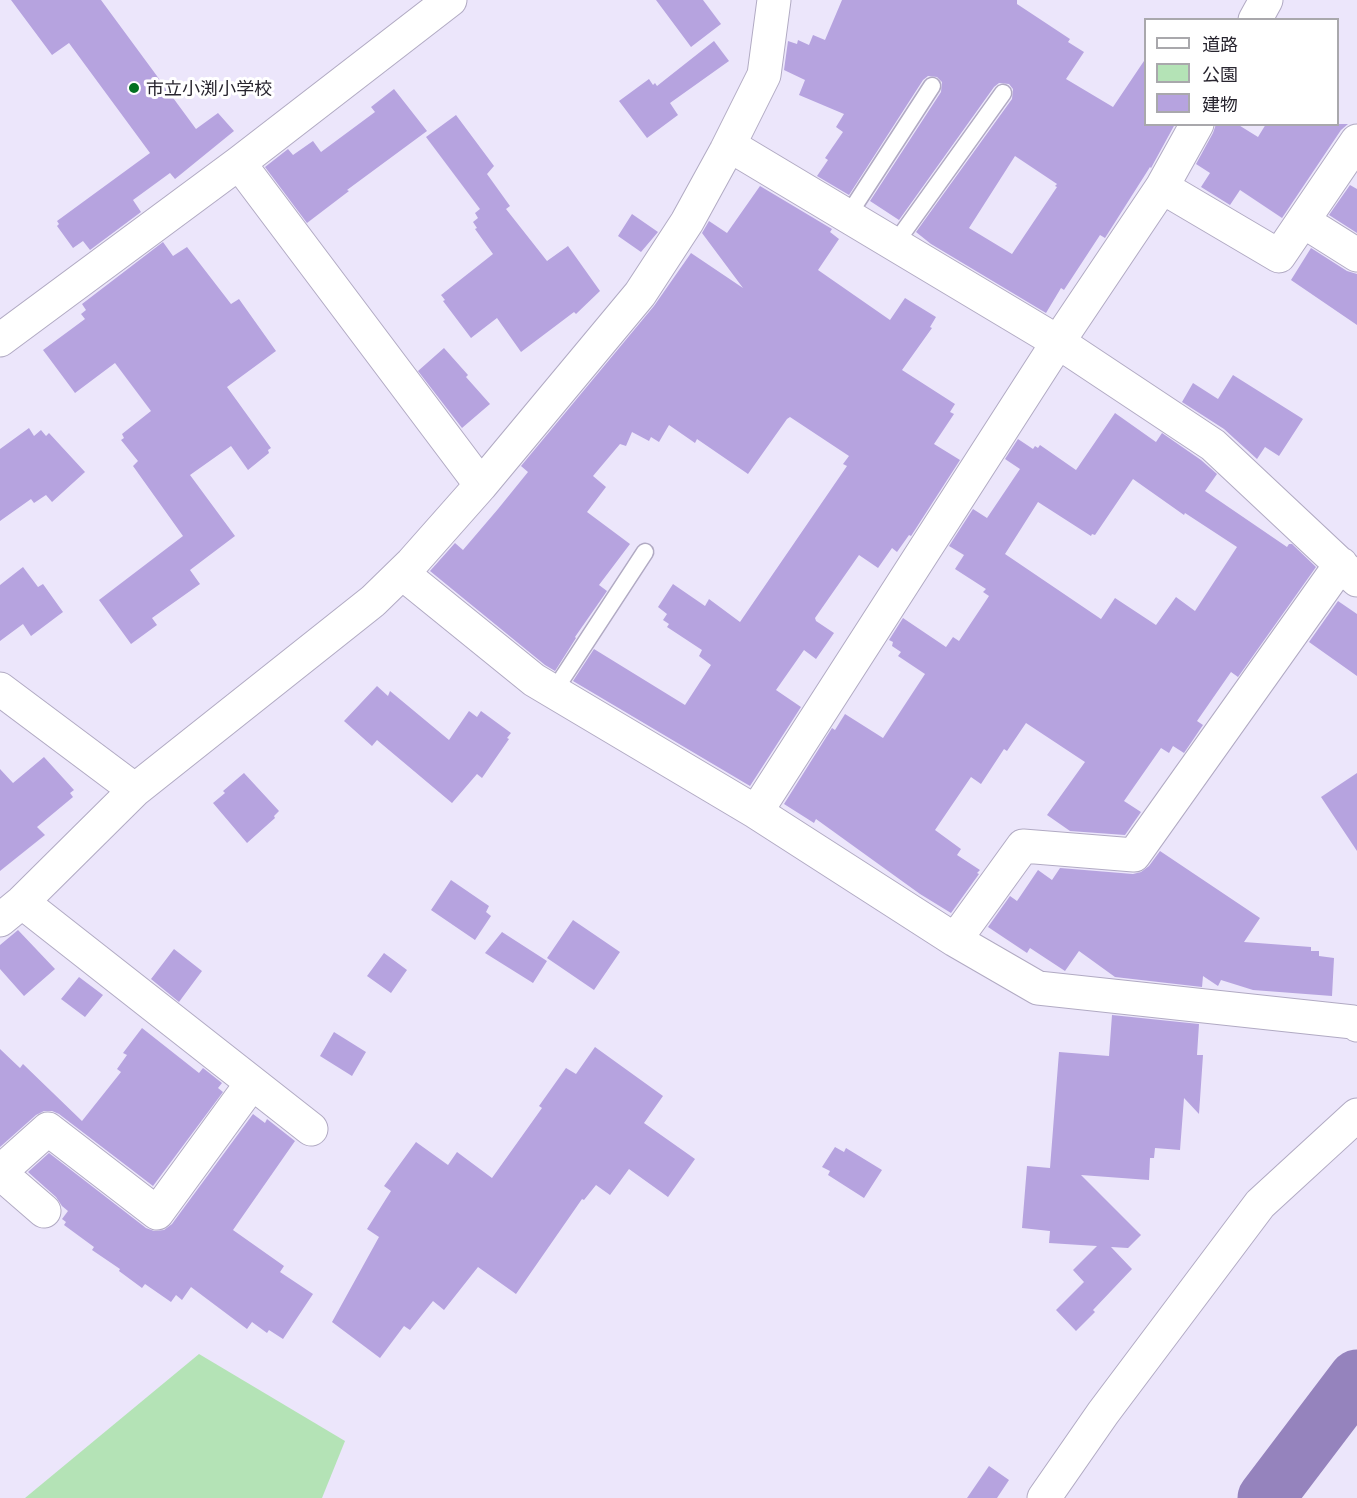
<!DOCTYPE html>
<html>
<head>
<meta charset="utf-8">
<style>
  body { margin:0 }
  #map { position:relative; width:1357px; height:1498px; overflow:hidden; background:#ece6fb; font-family:Georgia,"Noto Sans JP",serif }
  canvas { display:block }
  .legend { position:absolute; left:1144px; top:18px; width:195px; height:108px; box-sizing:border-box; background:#fff; border:2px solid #a9a8ac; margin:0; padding:8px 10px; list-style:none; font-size:18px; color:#28252f }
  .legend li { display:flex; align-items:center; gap:12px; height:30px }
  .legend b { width:30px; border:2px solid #a9a8ac }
</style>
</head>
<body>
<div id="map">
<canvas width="1357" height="1498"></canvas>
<ul class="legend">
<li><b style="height:8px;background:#fff"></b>道路</li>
<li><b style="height:16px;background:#b4e3b6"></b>公園</li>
<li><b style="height:16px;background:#b6a3df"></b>建物</li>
</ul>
</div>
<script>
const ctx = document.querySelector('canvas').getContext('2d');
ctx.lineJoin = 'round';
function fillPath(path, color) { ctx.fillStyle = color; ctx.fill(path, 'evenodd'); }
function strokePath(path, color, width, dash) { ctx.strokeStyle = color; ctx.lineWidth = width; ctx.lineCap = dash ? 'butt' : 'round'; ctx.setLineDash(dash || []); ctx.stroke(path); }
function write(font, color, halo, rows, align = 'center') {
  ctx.font = font + ' Georgia,"Noto Sans JP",serif'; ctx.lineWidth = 6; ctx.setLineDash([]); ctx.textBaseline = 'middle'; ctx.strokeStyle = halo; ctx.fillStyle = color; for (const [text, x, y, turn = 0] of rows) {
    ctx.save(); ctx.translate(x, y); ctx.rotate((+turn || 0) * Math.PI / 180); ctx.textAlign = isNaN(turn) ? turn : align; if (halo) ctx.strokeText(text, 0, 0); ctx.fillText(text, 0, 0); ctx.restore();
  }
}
fillPath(new Path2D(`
  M 199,1354 L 345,1441 L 322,1498 L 25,1498 Z`), '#b4e3b6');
strokePath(new Path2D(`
  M 1266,1498 L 1357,1378`), '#9583bd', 57);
fillPath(new Path2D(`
  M 11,0 L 101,0 L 196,129 L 218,113 L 234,131 L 175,179 L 170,173 L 133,200 L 141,212 L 90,250 L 83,241 L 73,248 L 57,226 L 59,224 L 57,221 L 150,153 L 69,43 L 52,55 Z
  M 656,0 L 703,0 L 721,24 L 691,47 Z
  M 842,0 L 1017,0 L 1017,4 L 1070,39 L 1068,42 L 1084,52 L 1066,79 L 1113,107 L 1146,58 L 1146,124 L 1175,124 L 1151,168 L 1150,167 L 1105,238 L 1100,235 L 1064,290 L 1061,288 L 1046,313 L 931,244 L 916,232 L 1012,99 L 1013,89 L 1009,84 L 999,83 L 994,87 L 899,220 L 870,201 L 941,92 L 942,82 L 937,77 L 928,76 L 923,80 L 849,195 L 817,176 L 828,160 L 825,158 L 843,132 L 836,127 L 844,114 L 799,95 L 805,80 L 784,70 L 788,41 L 797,44 L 798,40 L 809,45 L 813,35 L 825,40 ZM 1015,156 L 1057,184 L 1055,186 L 1057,187 L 1012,254 L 969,228 Z
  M 714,41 L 729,61 L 670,103 L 678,115 L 647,138 L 619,101 L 649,79 L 653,85 L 655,83 L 657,86 Z
  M 394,89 L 427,131 L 347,190 L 349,191 L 307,223 L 265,167 L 288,149 L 293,155 L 313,141 L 321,152 L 375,112 L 371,107 Z
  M 456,115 L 494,166 L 487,174 L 510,206 L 506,209 L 547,261 L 568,246 L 600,291 L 576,314 L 574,312 L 521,352 L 497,318 L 471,338 L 443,301 L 445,300 L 441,295 L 493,254 L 475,229 L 477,228 L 473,222 L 478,218 L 475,213 L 480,209 L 426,137 Z
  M 1216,124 L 1237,124 L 1258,137 L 1266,124 L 1348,124 L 1341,130 L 1282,218 L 1240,190 L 1230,205 L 1201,187 L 1210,173 L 1196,164 L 1213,133 Z
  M 1350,185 L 1357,189 L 1357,233 L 1329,215 Z
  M 760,186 L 832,229 L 830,232 L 839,239 L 818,270 L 890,320 L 905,298 L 936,317 L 930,327 L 932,328 L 902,370 L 955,404 L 950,412 L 954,414 L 934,444 L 960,460 L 911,536 L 909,535 L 897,552 L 892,548 L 878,568 L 859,555 L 815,618 L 816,621 L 834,633 L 816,659 L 804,650 L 776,690 L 801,707 L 750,786 L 573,681 L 594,649 L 685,705 L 711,665 L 699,656 L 702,650 L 667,627 L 669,624 L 663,620 L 667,614 L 658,607 L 673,584 L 705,606 L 709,599 L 740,622 L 847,466 L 843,464 L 849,456 L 790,417 L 787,419 L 748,474 L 697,439 L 695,443 L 669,425 L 659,442 L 651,437 L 649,441 L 632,432 L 626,446 L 620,444 L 593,476 L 606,487 L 587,512 L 630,544 L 599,585 L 607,591 L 575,637 L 576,638 L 555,671 L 545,665 L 430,571 L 455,543 L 463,550 L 498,509 L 528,472 L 521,466 L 654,306 L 691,253 L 743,288 L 702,233 L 709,221 L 727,233 Z
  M 632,214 L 658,232 L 641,252 L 618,236 Z
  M 163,242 L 173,256 L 187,247 L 231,304 L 239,299 L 276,351 L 227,387 L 271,448 L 268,450 L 269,453 L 248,470 L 231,446 L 190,475 L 235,536 L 190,570 L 200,584 L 152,618 L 157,625 L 131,644 L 99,600 L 183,536 L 133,466 L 138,461 L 121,440 L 124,438 L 122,434 L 151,411 L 115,363 L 75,393 L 43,350 L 85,319 L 81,314 L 86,310 L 82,304 Z
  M 1311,248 L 1347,271 L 1357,274 L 1357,325 L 1291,280 Z
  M 444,348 L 468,375 L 466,377 L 490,404 L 462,428 L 418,371 Z
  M 1233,375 L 1303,419 L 1279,456 L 1265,447 L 1257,459 L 1224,429 L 1182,402 L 1193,383 L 1218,399 Z
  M 1115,413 L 1156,442 L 1162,433 L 1201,460 L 1217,474 L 1205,491 L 1287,547 L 1289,544 L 1292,544 L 1316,567 L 1238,677 L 1231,672 L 1197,721 L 1203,725 L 1184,753 L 1173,746 L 1169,753 L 1161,748 L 1124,801 L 1141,812 L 1125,835 L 1070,831 L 1047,815 L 1085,762 L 1026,723 L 1007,751 L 1004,749 L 981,784 L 971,777 L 935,830 L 961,849 L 957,855 L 980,870 L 977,873 L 979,874 L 951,913 L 920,894 L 816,819 L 814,823 L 784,804 L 832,728 L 835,730 L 845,714 L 883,738 L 925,674 L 898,656 L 901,652 L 892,646 L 893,642 L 889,640 L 903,618 L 946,647 L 953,637 L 959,641 L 989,596 L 983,592 L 986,589 L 955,569 L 964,555 L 949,546 L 973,509 L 987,518 L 1020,469 L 1005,459 L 1018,439 L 1033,449 L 1035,446 L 1038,448 L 1040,445 L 1076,470 ZM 1133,479 L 1184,515 L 1185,513 L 1237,547 L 1195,611 L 1176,597 L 1156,625 L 1115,598 L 1101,619 L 1005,554 L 1038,502 L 1091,536 L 1092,534 L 1095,535 Z
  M 29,428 L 34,436 L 41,430 L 46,436 L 49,433 L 85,472 L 52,502 L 46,495 L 34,503 L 31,499 L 0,521 L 0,449 Z
  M 23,567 L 38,587 L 43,584 L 63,612 L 31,636 L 23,624 L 0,641 L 0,585 Z
  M 1338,601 L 1357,614 L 1357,676 L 1309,642 Z
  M 377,686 L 388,696 L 390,691 L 449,740 L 469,711 L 477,717 L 481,711 L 511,733 L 507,738 L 509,739 L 482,778 L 477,774 L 452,803 L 377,740 L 372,746 L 344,721 Z
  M 44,757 L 74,790 L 70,793 L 73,797 L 37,827 L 45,835 L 0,871 L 0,769 L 13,783 Z
  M 244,773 L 279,811 L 274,816 L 275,818 L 247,843 L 213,803 L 225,793 L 223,791 Z
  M 1357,773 L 1357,851 L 1321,797 Z
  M 1160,851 L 1260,918 L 1244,942 L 1311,947 L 1311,951 L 1319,951 L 1319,956 L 1334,958 L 1332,996 L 1253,990 L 1221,980 L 1218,986 L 1203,976 L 1202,987 L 1115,977 L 1079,951 L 1065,971 L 1030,948 L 1027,953 L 988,927 L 1010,896 L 1017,901 L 1038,870 L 1052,880 L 1060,868 L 1133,874 L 1141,872 L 1149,866 Z
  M 451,880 L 489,906 L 486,912 L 491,916 L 475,940 L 431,910 Z
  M 573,920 L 620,952 L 594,990 L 547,958 Z
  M 18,930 L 55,969 L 24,996 L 0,969 L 0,945 Z
  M 502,932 L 547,961 L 533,983 L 485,953 Z
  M 174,949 L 202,971 L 179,1002 L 151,979 Z
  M 384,953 L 407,970 L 391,993 L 367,976 Z
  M 79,977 L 103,995 L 85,1017 L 61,999 Z
  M 1112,1015 L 1199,1024 L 1197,1055 L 1203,1055 L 1199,1114 L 1184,1098 L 1180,1150 L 1155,1148 L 1154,1158 L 1150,1158 L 1149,1180 L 1081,1175 L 1141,1235 L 1128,1248 L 1111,1247 L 1132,1269 L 1093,1310 L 1095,1312 L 1076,1331 L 1056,1310 L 1084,1282 L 1073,1270 L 1097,1246 L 1049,1243 L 1050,1231 L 1022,1228 L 1027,1166 L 1050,1168 L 1059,1052 L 1109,1056 Z
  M 142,1028 L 199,1073 L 203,1068 L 222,1083 L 218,1088 L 223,1092 L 153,1186 L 59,1114 L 52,1111 L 44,1111 L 36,1115 L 0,1147 L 0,1049 L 20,1068 L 23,1064 L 82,1121 L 121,1072 L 117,1069 L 127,1055 L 123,1053 Z
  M 334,1032 L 366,1052 L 352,1076 L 320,1056 Z
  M 595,1047 L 663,1096 L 644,1123 L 695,1159 L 668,1197 L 629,1169 L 610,1195 L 596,1185 L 584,1200 L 582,1199 L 516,1294 L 478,1267 L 444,1310 L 433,1301 L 410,1330 L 404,1326 L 380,1358 L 332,1322 L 379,1237 L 367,1229 L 391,1191 L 384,1186 L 416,1142 L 448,1165 L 457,1152 L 492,1178 L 542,1108 L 539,1106 L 566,1068 L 576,1074 Z
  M 253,1114 L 265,1123 L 267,1119 L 295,1141 L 233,1230 L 284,1266 L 280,1272 L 313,1294 L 283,1339 L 269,1330 L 267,1333 L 252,1322 L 247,1329 L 191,1287 L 182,1300 L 176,1295 L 171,1302 L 145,1284 L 142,1288 L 119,1271 L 120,1269 L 92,1250 L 94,1247 L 64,1225 L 66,1222 L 62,1219 L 68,1211 L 62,1206 L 56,1197 L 28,1172 L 49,1153 L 146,1228 L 154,1231 L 164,1230 L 172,1224 Z
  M 835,1147 L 844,1152 L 846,1148 L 882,1170 L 864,1198 L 828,1175 L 830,1171 L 822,1167 Z
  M 989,1466 L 1009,1480 L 997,1498 L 967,1498 Z`), '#b6a3df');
const service = new Path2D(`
  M 847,217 L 932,86
  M 894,245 L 1003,93
  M 554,691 L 645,552`);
const minor = new Path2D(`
  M 1255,20 L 1266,0
  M 729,145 L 1058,342 L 1213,445 L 1357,580
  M 239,163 L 481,485
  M 1162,187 L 1279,256 L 1357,141
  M 1303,221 L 1357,255
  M 0,340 L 239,163 L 450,0
  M 402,573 L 534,680 L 756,812 L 955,940 L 1038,988 L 1353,1022 L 1357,1025
  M 0,689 L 135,790
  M 756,812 L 1058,342 L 1162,187 L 1197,124
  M 22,902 L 311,1129
  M 0,920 L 22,902 L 135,790 L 373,601 L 412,563 L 481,485 L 640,294 L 687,222 L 726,151 L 764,75 L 774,0
  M 955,940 L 1023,846 L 1134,855 L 1341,564
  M 0,1172 L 48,1129 L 157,1213 L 252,1083
  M 0,1173 L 44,1211
  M 1044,1498 L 1103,1413 L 1260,1204 L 1357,1115`);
strokePath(service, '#b1aac3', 19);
strokePath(minor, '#b1aac3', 35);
strokePath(service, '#fff', 16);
strokePath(minor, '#fff', 33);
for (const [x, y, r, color] of [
  [134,88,6,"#027021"]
]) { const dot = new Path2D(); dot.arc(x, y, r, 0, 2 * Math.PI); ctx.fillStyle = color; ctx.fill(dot); strokePath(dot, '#fff', 2); }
write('18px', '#28252f', '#fff', [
  ["市立小渕小学校",146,88]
], 'left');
</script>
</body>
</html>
